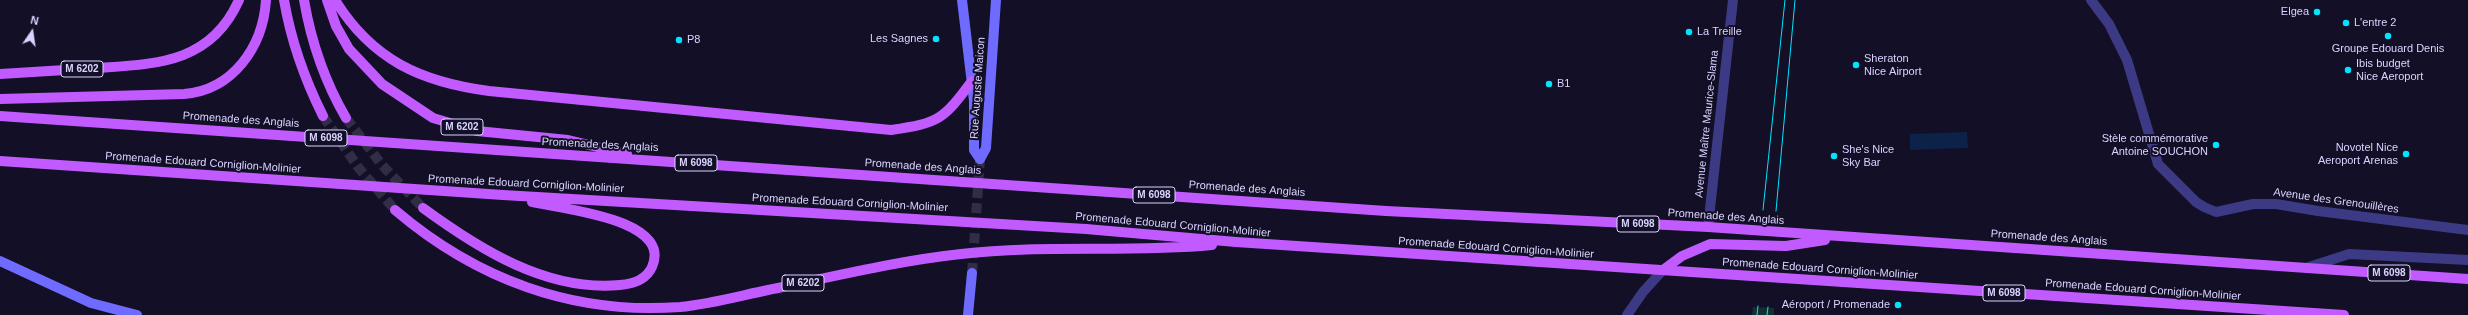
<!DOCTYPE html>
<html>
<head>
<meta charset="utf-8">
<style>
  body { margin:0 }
  #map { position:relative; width:2468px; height:315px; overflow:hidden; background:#130f26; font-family:Helvetica,sans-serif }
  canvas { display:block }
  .north { position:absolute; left:12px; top:12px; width:40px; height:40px; -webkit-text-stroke:3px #130f26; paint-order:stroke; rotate:13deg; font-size:11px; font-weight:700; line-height:16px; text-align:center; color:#d9d4ff }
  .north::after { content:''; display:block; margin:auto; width:14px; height:18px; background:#d9d4ff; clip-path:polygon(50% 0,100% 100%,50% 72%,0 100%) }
</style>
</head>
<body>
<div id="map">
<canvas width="2468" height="315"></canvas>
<div class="north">N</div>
</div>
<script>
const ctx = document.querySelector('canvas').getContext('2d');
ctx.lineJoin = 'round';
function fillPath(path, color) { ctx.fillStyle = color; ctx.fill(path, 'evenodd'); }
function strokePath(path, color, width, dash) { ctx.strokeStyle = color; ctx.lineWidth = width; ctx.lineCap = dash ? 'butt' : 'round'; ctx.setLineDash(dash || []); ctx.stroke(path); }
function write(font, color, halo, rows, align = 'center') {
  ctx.font = font + ' Helvetica,sans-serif'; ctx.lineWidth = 4; ctx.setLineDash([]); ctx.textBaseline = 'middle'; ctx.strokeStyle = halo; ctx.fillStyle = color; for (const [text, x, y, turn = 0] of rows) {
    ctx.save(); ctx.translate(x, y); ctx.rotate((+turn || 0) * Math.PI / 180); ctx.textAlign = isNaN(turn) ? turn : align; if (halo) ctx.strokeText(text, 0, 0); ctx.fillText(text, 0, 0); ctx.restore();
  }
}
fillPath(new Path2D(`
  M 1753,307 L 1774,308 L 1774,315 L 1752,315 Z`), '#12302f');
fillPath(new Path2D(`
  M 1967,132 L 1968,148 L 1910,150 L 1910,134 Z`), '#0c2248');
strokePath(new Path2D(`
  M 972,273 L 980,159`), '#312d47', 10, [10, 5]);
strokePath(new Path2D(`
  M 323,116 L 358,167 L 395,210
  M 346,118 L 382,165 L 423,208`), '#312d47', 10, [10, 5]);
strokePath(new Path2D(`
  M 2091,0 L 2109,24 L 2127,60 L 2158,164 L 2196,202 L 2204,207 L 2216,212 L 2253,204 L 2276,204 L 2318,211 L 2468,230
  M 1708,227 L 1733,0
  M 2309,267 L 2349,254 L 2468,260`), '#3d3a85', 10);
strokePath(new Path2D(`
  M 1627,315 L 1643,292 L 1663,270`), '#3d3a85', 10);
strokePath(new Path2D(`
  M 962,0 L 974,101 L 974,150 L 980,159 L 986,148 L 996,0
  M 0,261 L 91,303 L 137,315
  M 968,315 L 972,273`), '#6f6bff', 10);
strokePath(new Path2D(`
  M 284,0 C 291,41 304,78 323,116
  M 304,0 C 311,41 325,82 346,118
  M 327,0 L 336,26 L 349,49 L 382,84 L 433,118 L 477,131 L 568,140 L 627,154
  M 335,0 C 372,60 421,82 489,91 L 891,130 C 939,123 943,120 972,81
  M 0,74 C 33,72 65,70 98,68 C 157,64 211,63 239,0
  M 0,99 L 184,94 C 233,90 263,47 266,0
  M 0,116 L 1386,211 L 1708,227 L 2468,279
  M 0,161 L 503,195 L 1086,229 L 1236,242 L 2344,315
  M 423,208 C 479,249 547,292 620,285 C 633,284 646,280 652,267 C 673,219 562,209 532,202
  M 395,210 C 476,279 572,315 680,307 C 710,304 739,296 768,290 C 832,277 896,261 961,254 C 1044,244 1128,253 1212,245
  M 1663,270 L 1682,256 L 1710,244 L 1786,246 L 1825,240`), '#c25bff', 10);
strokePath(new Path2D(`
  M 1763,210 L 1785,0
  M 1776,211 L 1795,0
  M 1757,315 L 1758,306
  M 1767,315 L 1768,307`), '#00e5ff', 1);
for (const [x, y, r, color] of [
  [2317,12,4,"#00e5ff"],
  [2346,23,4,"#00e5ff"],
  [1689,32,4,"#00e5ff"],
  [2388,36,4,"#00e5ff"],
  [936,39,4,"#00e5ff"],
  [679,40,4,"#00e5ff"],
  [1856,65,4,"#00e5ff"],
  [2348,70,4,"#00e5ff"],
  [1549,84,4,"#00e5ff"],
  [2216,145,4,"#00e5ff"],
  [2406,154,4,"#00e5ff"],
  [1834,156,4,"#00e5ff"],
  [1898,305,4,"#00e5ff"]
]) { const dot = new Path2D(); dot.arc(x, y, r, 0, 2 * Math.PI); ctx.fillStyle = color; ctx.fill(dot); strokePath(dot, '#130f26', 1.5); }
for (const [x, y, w] of [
  [82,69,42],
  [462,127,42],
  [326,138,42],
  [696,163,42],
  [1154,195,42],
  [1638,224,42],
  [2389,273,42],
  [803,283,42],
  [2004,293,42]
]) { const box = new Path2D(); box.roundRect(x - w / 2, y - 8, w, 16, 3); ctx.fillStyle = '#130f26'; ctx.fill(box); strokePath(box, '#d9d4ff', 1); }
write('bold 10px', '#d9d4ff', null, [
  ["M 6202",82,69],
  ["M 6202",462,127],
  ["M 6098",326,138],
  ["M 6098",696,163],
  ["M 6098",1154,195],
  ["M 6098",1638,224],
  ["M 6098",2389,273],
  ["M 6202",803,283],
  ["M 6098",2004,293]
]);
write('11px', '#d9d4ff', '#130f26', [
  ["Elgea",2309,12,"right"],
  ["L'entre 2",2354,23],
  ["La Treille",1697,32],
  ["Les Sagnes",928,39,"right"],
  ["P8",687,40],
  ["Groupe Edouard Denis",2388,49,"center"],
  ["Sheraton",1864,59],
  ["Nice Airport",1864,72],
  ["Ibis budget",2356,64],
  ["Nice Aeroport",2356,77],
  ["B1",1557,84],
  ["Stèle commémorative",2208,139,"right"],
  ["Antoine SOUCHON",2208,152,"right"],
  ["Novotel Nice",2398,148,"right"],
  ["Aeroport Arenas",2398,161,"right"],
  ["She's Nice",1842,150],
  ["Sky Bar",1842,163],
  ["Aéroport / Promenade",1890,305,"right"]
], 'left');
write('11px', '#d9d4ff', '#130f26', [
  ["Rue Auguste Maicon",978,88,-86],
  ["Promenade des Anglais",241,120,4],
  ["Avenue Maître Maurice-Slama",1707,124,-84],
  ["Promenade des Anglais",600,145,3],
  ["Promenade Edouard Corniglion-Molinier",203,163,4],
  ["Promenade des Anglais",923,167,4],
  ["Promenade Edouard Corniglion-Molinier",526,184,3],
  ["Promenade des Anglais",1247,189,4],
  ["Avenue des Grenouillères",2336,201,8],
  ["Promenade Edouard Corniglion-Molinier",850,203,3],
  ["Promenade des Anglais",1726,217,4],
  ["Promenade Edouard Corniglion-Molinier",1173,225,5],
  ["Promenade des Anglais",2049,238,4],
  ["Promenade Edouard Corniglion-Molinier",1496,248,4],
  ["Promenade Edouard Corniglion-Molinier",1820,269,4],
  ["Promenade Edouard Corniglion-Molinier",2143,290,4]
]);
</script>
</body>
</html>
